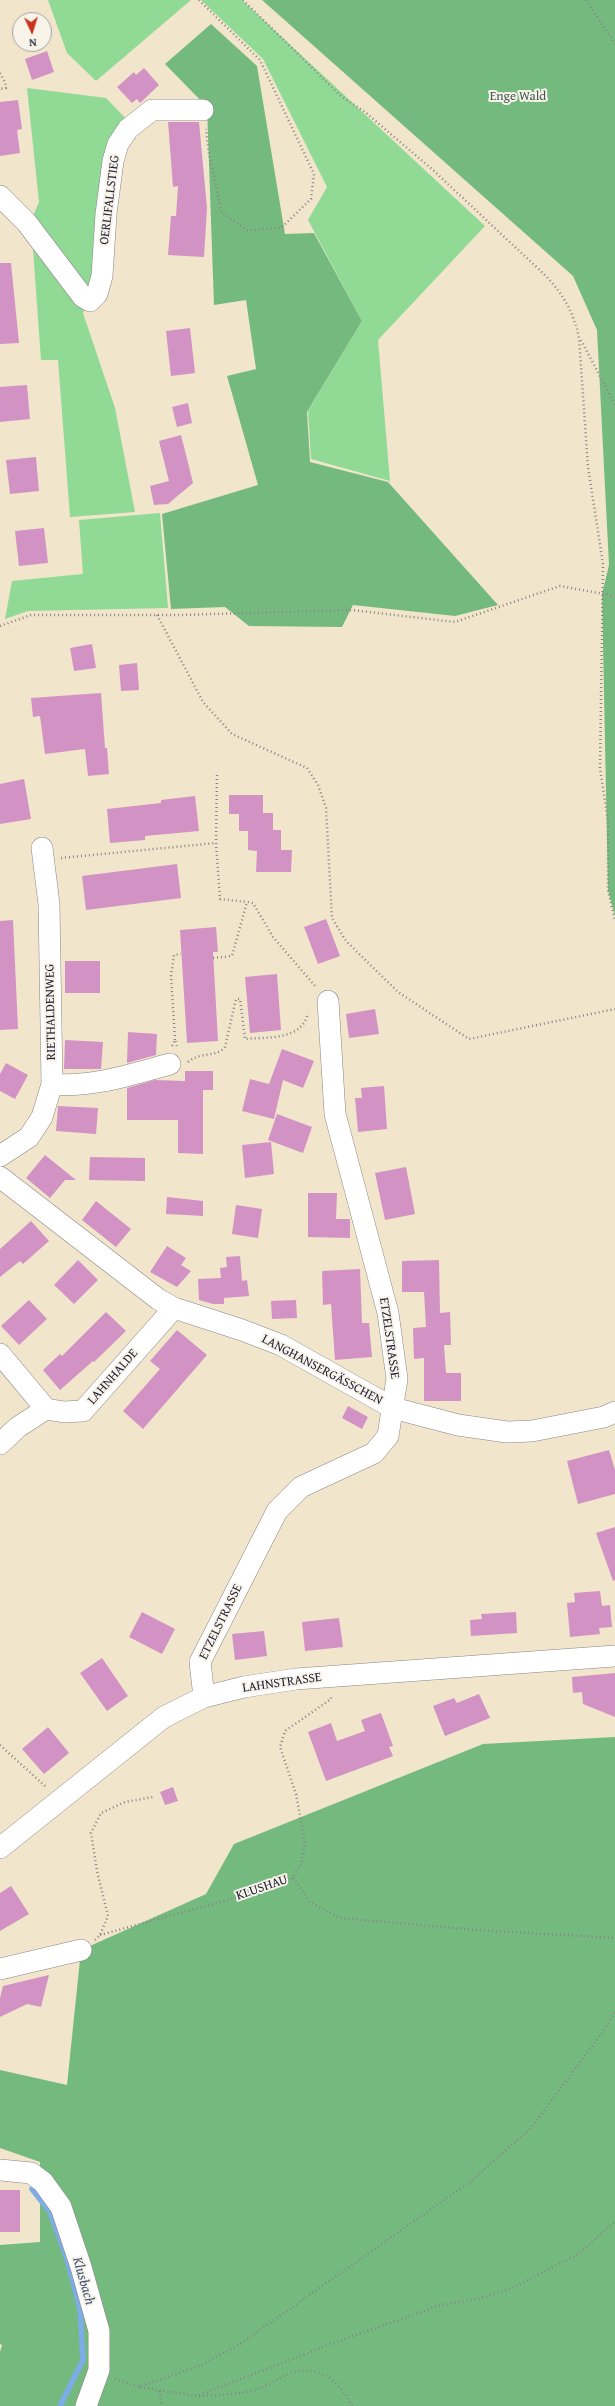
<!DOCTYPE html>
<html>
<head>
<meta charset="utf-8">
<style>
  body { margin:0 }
  #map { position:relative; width:615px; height:2406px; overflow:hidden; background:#f1e5cc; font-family:"Gentium Book Plus",serif }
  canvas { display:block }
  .north { position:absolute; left:12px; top:12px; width:40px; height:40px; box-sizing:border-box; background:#f7f3e8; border:1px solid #a29fa3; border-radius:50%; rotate:176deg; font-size:11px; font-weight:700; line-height:16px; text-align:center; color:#22223b }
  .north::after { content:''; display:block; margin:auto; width:14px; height:18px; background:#c8321e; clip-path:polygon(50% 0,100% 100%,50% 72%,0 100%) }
</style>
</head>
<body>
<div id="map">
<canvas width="615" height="2406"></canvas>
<div class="north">N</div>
</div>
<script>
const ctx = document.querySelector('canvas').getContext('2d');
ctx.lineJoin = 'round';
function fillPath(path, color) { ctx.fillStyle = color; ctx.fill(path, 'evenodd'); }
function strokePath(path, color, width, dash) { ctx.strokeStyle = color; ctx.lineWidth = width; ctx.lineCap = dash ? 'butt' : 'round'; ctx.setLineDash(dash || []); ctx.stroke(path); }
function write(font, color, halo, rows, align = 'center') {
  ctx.font = font + ' "Gentium Book Plus",serif'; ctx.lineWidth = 4; ctx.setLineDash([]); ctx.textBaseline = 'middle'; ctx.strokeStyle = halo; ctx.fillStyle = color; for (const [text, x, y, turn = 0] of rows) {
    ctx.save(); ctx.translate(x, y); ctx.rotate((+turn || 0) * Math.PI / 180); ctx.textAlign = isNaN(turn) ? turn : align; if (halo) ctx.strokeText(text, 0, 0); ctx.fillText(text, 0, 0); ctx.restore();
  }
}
fillPath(new Path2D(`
  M 48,0 L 191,0 L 96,81 L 67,53 Z
  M 201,0 L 242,0 L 485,226 L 378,340 L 390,481 L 311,459 L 308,411 L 362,321 L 308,220 L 327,187 L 263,59 Z
  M 27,88 L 106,98 L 130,123 L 98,274 L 83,313 L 115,408 L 135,512 L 70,517 L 58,360 L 41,360 L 31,221 L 39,202 Z
  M 160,513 L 168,608 L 28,611 L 5,619 L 12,581 L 83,574 L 79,520 Z`), '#90da96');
fillPath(new Path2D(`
  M 262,0 L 615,0 L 615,916 L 608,890 L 602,594 L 609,565 L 597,330 L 573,276 Z
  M 211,24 L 257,66 L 285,234 L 314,233 L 362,321 L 307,412 L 310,462 L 388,482 L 498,605 L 455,616 L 353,605 L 342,627 L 249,626 L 225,607 L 171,609 L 162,514 L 258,485 L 227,376 L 256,369 L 246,300 L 214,305 L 207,107 L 165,64 Z
  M 615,1737 L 615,2406 L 0,2406 L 0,2352 L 2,2345 L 0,2344 L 0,2245 L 40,2242 L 40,2162 L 0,2148 L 0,2070 L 67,2085 L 81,1950 L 206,1894 L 234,1844 L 483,1744 Z`), '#74ba7f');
strokePath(new Path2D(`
  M 32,2189 L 50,2212 L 67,2259 L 80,2309 L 83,2360 L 60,2406`), '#7dace7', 5.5);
fillPath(new Path2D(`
  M 47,51 L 54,72 L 32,80 L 25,59 Z
  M 144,68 L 159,85 L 140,103 L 137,99 L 132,103 L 117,87 L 134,72 L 136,75 Z
  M 18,100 L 22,129 L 17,130 L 20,153 L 0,156 L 0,102 Z
  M 168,122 L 199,122 L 207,208 L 204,257 L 168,255 L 171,216 L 176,216 L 178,186 L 173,187 Z
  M 0,263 L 11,263 L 19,343 L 0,344 Z
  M 190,328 L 195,373 L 171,376 L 166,331 Z
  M 27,385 L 30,419 L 0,422 L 0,387 Z
  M 188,403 L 192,423 L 177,427 L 172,407 Z
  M 181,435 L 193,483 L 168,504 L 154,505 L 150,486 L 169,481 L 159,441 Z
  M 36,457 L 39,491 L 10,494 L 6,460 Z
  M 44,528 L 48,563 L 19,566 L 15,531 Z
  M 92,644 L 96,668 L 74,671 L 70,648 Z
  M 137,663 L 139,690 L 121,691 L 119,665 Z
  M 101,693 L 105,748 L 107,748 L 109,774 L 88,776 L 85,749 L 45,754 L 40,716 L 33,717 L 31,698 Z
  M 24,779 L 31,819 L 0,824 L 0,784 Z
  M 229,795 L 263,795 L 263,813 L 273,813 L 273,830 L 281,830 L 281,850 L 292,850 L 291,872 L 256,872 L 257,851 L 248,850 L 248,831 L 239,831 L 239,814 L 229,814 Z
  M 195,796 L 199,831 L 145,836 L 145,840 L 110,843 L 107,809 L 161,803 L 161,800 Z
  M 177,864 L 181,898 L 86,910 L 82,876 Z
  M 326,919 L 340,956 L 318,964 L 304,927 Z
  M 13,920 L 18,1029 L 0,1030 L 0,921 Z
  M 216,927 L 218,952 L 213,952 L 218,1041 L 187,1043 L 180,930 Z
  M 65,961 L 100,961 L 100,993 L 65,993 Z
  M 277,974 L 281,1030 L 250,1033 L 245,977 Z
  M 375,1009 L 379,1034 L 349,1038 L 346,1014 Z
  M 128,1032 L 157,1034 L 156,1055 L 127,1063 Z
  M 65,1040 L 103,1042 L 101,1069 L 64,1069 Z
  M 282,1049 L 314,1061 L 303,1088 L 283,1080 L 274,1119 L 242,1111 L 250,1079 L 269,1084 Z
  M 6,1063 L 28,1075 L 15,1099 L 0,1091 L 0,1074 Z
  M 185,1071 L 213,1071 L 213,1090 L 203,1090 L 203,1154 L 178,1153 L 178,1120 L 127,1120 L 127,1088 L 155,1080 L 185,1081 Z
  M 384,1086 L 387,1129 L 358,1132 L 355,1098 L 362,1098 L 361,1088 Z
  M 58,1106 L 98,1108 L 96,1134 L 56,1131 Z
  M 277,1114 L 312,1127 L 303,1153 L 268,1140 Z
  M 271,1142 L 274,1174 L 245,1178 L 242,1145 Z
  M 45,1155 L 76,1180 L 65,1180 L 50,1198 L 26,1178 Z
  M 90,1157 L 145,1158 L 145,1181 L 89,1180 Z
  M 406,1167 L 415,1214 L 385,1220 L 375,1173 Z
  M 308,1193 L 337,1193 L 336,1219 L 350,1219 L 350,1238 L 308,1237 Z
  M 167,1197 L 203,1201 L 203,1216 L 166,1214 Z
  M 96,1201 L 131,1229 L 116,1247 L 82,1220 Z
  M 236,1205 L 262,1209 L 258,1238 L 232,1234 Z
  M 31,1221 L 49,1241 L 23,1264 L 20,1261 L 0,1277 L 0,1249 Z
  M 167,1246 L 186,1258 L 181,1265 L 191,1271 L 177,1287 L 150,1272 Z
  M 240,1256 L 242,1281 L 247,1280 L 249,1296 L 224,1298 L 224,1304 L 213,1304 L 199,1300 L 198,1279 L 221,1278 L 220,1268 L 227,1267 L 226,1257 Z
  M 78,1260 L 98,1280 L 74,1304 L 54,1285 Z
  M 439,1260 L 440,1313 L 450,1312 L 451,1345 L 444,1345 L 446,1373 L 461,1373 L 461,1401 L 424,1401 L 424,1358 L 414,1359 L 413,1328 L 426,1327 L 424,1292 L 402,1292 L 402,1261 Z
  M 360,1269 L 362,1323 L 369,1323 L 372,1357 L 335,1360 L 331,1304 L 323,1305 L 322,1271 Z
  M 29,1300 L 47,1319 L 19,1345 L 1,1326 Z
  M 296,1300 L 297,1318 L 272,1319 L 271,1301 Z
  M 106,1312 L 126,1331 L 94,1362 L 93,1361 L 60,1390 L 43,1370 L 60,1354 L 62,1356 Z
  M 177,1330 L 207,1355 L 143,1429 L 123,1411 L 160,1369 L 150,1361 Z
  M 348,1406 L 368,1417 L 362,1429 L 342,1418 Z
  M 609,1450 L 615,1470 L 615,1494 L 578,1504 L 567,1461 Z
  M 615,1527 L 615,1580 L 613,1581 L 596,1533 Z
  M 600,1591 L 602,1606 L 610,1605 L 612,1627 L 599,1628 L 600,1634 L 570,1637 L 567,1603 L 575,1602 L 574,1593 Z
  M 142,1612 L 175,1629 L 162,1654 L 129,1637 Z
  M 516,1612 L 517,1633 L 471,1636 L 470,1620 L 482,1619 L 481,1614 Z
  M 339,1618 L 343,1647 L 305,1651 L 302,1622 Z
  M 264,1631 L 267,1656 L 235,1660 L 232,1634 Z
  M 102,1658 L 128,1696 L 107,1711 L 80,1673 Z
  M 615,1673 L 615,1717 L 583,1704 L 582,1692 L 573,1693 L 572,1677 Z
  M 479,1694 L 490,1718 L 445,1736 L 433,1706 L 454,1698 L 457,1703 Z
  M 381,1713 L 393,1746 L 389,1747 L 393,1756 L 326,1781 L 308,1732 L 331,1723 L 337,1741 L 365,1731 L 361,1720 Z
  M 48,1727 L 69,1753 L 44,1774 L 22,1749 Z
  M 173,1787 L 178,1801 L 165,1805 L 160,1792 Z
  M 11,1886 L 29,1914 L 0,1931 L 0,1893 Z
  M 49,1975 L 41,2007 L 27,2004 L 0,2017 L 0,1998 L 3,1986 Z
  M 0,2190 L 20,2190 L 20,2232 L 0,2232 Z`), '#d293c4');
const minor = new Path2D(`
  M 0,196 L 27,223 L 83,297 L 90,301 L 97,294 L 102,276 L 106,214 L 113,161 L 118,144 L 128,129 L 152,110 L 203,110
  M 52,1084 C 92,1088 132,1074 170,1064
  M 0,1156 L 29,1137 L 42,1117 L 52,1084 L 49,904 L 42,848
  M 0,1177 L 158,1299 L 174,1308 L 242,1330 L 281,1345 L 393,1408 L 458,1425 L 507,1432 L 532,1431 L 604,1417 L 615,1412
  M 0,1354 L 46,1409
  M 0,1444 L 18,1427 L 46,1409 L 64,1412 L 83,1411 L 174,1308
  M 204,1697 L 200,1662 L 277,1511 L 301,1487 L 374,1453 L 388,1436 L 397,1379 L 388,1313 L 335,1114 L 328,1001
  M 0,1848 L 164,1717 L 204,1697 L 244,1687 L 296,1679 L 615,1656
  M 0,1969 L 81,1950
  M 0,2170 L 31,2173 L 43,2182 L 61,2207 L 81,2267 L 99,2331 L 99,2370 L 86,2406`);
strokePath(minor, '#8a8484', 22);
strokePath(new Path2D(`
  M 199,0 L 260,60 L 314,174 L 311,199 L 281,228 L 247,230 L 222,213 L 209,154 L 206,129
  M 243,0 L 341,96 L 365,112 L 433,170 L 546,276 C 563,294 574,313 579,338 L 588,467 L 603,564 L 600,768 L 608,821 L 608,890 L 615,921
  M 586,0 L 615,44
  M 0,73 L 5,82 L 6,88 L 0,89
  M 581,340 L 615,405
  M 157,615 L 203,702 L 232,734 L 307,768 L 318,785 L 326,808 L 332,918 L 346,941 L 398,992 L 469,1039 L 615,1009
  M 0,626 L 31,615 L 179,615 L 352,610 L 455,622 L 560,586 L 615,596
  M 217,775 L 216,843 L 220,899 L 247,902
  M 61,858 L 216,843
  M 213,958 L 232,956 L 247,902 L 253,903 L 273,937 L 316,987
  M 175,1040 L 171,976 L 174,955 L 181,954
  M 172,1046 L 175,1040 L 177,1046
  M 188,1062 C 201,1051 216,1058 225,1047 L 236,999 L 240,999 L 245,1039 C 266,1037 302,1041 308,1013
  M 0,1745 L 46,1787
  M 293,1878 L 311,1903 L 340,1918 L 477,1930 L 615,1938
  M 100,1935 L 278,1886 L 293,1878 L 301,1864 L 305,1843 L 296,1794 L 280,1747 L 285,1731 L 331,1699 L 331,1695
  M 95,1940 L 100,1935 L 108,1916 L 97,1871 L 91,1833 L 101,1813 L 125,1802 L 153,1797
  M 115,2379 L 139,2387 L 201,2365 L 240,2344 L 471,2181 L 531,2128 L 602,2033 L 615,2012
  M 140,2387 L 197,2396 L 336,2342 L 441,2305 L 477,2299 L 512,2288 L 580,2253 L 615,2221
  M 159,2391 L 162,2406
  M 199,2396 C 218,2395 236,2395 255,2390 C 267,2386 279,2378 291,2373 C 319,2364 341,2382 352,2406`), '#8a8484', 2.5, [1, 3]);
strokePath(minor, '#fff', 21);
write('13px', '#435956', '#f7f3e8', [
  ["Enge Wald",518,97]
]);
write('13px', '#22223b', '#f7f3e8', [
  ["OERLIFALLSTIEG",110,200,-83],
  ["RIETHALDENWEG",51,1012,-91],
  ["ETZELSTRASSE",389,1338,82],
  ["LANGHANSERGÄSSCHEN",322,1370,28],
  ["LAHNHALDE",113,1377,-49],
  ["ETZELSTRASSE",221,1622,-64],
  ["LAHNSTRASSE",282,1683,-8],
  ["KLUSHAU",262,1888,-19]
]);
write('italic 14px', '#425277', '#f7f3e8', [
  ["Klusbach",83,2281,74]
]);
</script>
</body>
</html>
